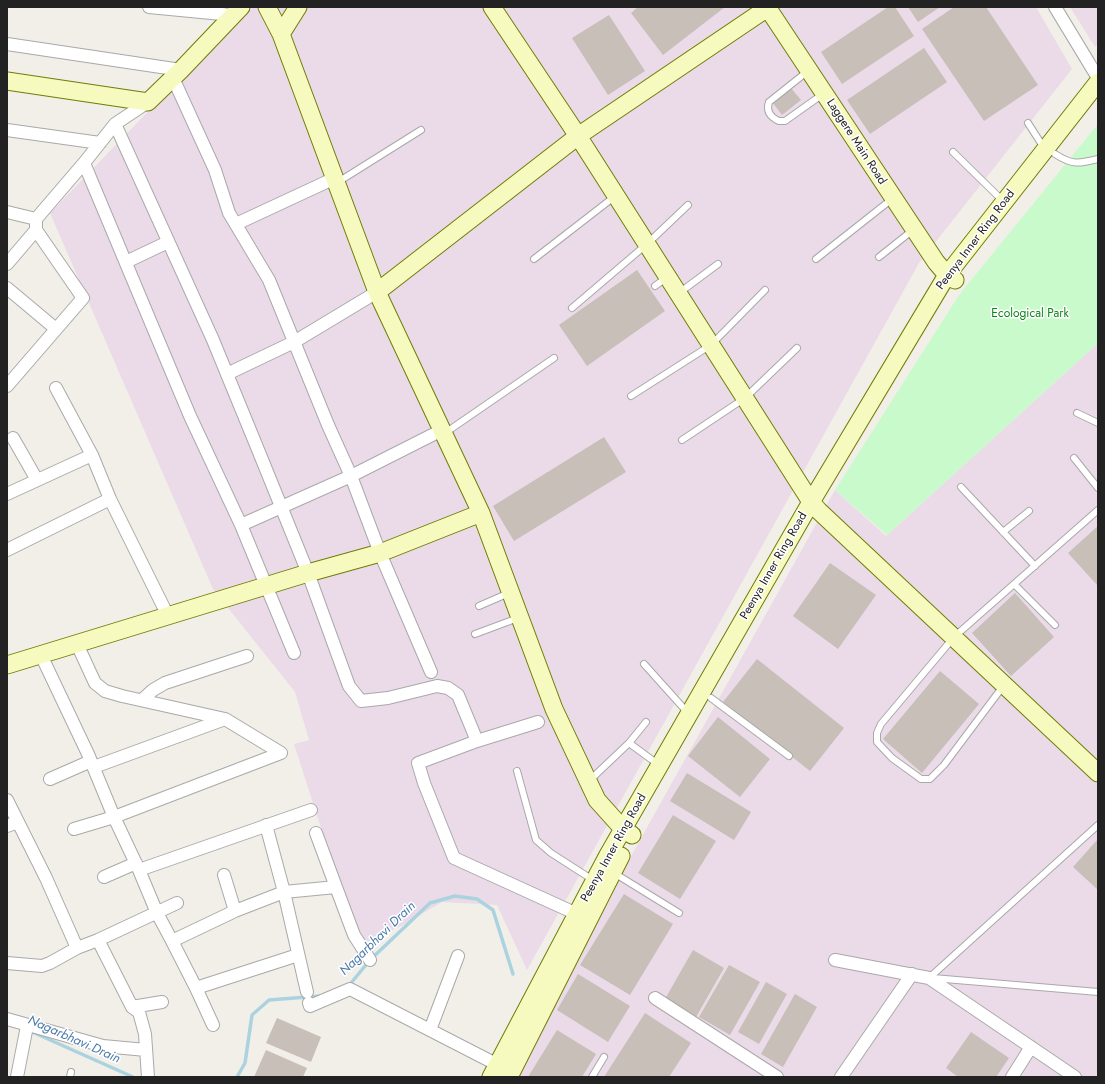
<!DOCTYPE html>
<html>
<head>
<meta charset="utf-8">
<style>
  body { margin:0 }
  #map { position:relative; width:1105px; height:1084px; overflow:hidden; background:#f2efe9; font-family:Jost,sans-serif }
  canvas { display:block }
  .frame { position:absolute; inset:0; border:8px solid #222; pointer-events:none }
</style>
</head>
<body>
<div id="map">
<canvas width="1105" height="1084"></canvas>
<div class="frame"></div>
</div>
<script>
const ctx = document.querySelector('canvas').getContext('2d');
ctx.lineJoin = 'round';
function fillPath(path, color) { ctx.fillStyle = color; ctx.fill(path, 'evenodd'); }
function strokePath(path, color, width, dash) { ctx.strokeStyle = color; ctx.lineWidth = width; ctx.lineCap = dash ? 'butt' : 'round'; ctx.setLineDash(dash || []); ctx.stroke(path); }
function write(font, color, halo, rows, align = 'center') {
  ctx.font = font + ' Jost,sans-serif'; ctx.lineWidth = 3; ctx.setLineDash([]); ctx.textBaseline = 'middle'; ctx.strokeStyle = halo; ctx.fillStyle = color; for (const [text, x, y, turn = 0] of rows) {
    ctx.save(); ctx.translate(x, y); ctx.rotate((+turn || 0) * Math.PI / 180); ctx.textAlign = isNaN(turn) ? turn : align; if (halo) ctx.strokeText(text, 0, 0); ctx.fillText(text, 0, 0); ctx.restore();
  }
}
fillPath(new Path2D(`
  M 249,7 L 1036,7 L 1072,69 L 919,263 L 527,970 L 497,905 L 442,902 L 405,924 L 359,946 L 294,744 L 309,740 L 295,692 L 213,589 L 50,213 Z
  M 1070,7 L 1098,7 L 1098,44 L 1095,47 Z
  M 1098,343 L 1098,1077 L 508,1077 L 835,490 L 886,536 Z`), '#ebdbe8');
fillPath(new Path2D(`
  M 1098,124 L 1098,343 L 887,535 L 835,490 L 959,295 Z`), '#c8facc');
strokePath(new Path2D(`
  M 348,985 L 351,983 L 370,960 L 430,903 L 455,896 L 477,899 L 493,910 L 513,974
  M 30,1031 L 133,1077
  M 237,1077 L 245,1063 L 252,1015 L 269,1000 L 320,996`), '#aad3df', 3.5);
fillPath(new Path2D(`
  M 638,7 L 725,7 L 663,55 L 631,13 Z
  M 888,7 L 895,7 L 914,36 L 842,84 L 821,52 Z
  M 908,7 L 940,7 L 918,22 Z
  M 954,7 L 986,7 L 1038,85 L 984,121 L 922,29 Z
  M 609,15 L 645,71 L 608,95 L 572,38 Z
  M 924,48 L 947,82 L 870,134 L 847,100 Z
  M 791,88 L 801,100 L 782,115 L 773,103 Z
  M 637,270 L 665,311 L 587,366 L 559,325 Z
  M 604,437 L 626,472 L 514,541 L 493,506 Z
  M 1098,526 L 1098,586 L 1068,553 Z
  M 830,563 L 876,595 L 838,649 L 793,616 Z
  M 1015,593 L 1054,637 L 1011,676 L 972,633 Z
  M 757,659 L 844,728 L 810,771 L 723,702 Z
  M 940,671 L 979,704 L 922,773 L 883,739 Z
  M 718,717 L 770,759 L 740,797 L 688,756 Z
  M 687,773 L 751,812 L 734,840 L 670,801 Z
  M 673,815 L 716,841 L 680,899 L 638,873 Z
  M 1098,839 L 1098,890 L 1073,867 Z
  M 624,894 L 673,924 L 630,995 L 580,965 Z
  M 693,950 L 724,968 L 696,1017 L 665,999 Z
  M 729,965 L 760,982 L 730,1035 L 699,1017 Z
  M 578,974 L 630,1006 L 608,1042 L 557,1010 Z
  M 766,982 L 787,994 L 759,1044 L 738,1032 Z
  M 795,994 L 817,1007 L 783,1067 L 761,1054 Z
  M 645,1013 L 691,1043 L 669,1077 L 604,1077 Z
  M 277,1018 L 321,1037 L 311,1062 L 266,1043 Z
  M 557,1030 L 596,1054 L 582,1077 L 528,1077 Z
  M 971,1032 L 1009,1058 L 996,1077 L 958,1077 L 946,1068 Z
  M 266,1050 L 307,1068 L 303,1077 L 254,1077 Z`), '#c7bfb8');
const lane = new Path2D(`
  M 808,71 L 769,102 C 766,111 770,117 779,121 L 785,121 L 823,94
  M 1028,123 L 1044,148
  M 953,152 L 1003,201
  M 1055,154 C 1072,165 1078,164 1098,159
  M 338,182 L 421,130
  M 879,257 L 913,230
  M 534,259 L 614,197
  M 816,259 L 892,199
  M 655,286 L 666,278
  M 679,293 L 718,264
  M 572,308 L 647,244 L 688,205
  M 631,396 L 711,345 L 765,290
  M 1077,413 L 1098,423
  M 445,433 L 554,358
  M 682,440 L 745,398 L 797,348
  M 1074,458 L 1098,488
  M 961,487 L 1035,566
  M 1003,532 L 1029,511
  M 1014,584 L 1055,625
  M 479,606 L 509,593
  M 475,634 L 518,618
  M 644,664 L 688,713
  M 1004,685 L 944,765 L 930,779 L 921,779 L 892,758 L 877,742 L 877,733 L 881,724 L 954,637 L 1098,510
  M 711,698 L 789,756
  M 629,743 L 646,722
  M 517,771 L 536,840 L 551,853 L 593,880
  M 590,780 L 629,743 L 659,765
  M 614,873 L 679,913
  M 929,978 L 1098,825
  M 933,978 L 1098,992
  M 70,1077 L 71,1072
  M 592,1077 L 604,1057`);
const street = new Path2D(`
  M 149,7 L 232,15
  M 1055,7 L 1098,78
  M 7,44 L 181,70
  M 173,78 L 215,170 L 229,213 L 269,280 L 328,425 L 351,476 L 380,553 L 431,672
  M 115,124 L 213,340 L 261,457 L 308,573 L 349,686 L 361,701 L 388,698 L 437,686 L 448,688 L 458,695 L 477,741
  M 7,130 L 100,143
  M 84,163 L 190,416 L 241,525 L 294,653
  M 7,212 L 36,219
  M 236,224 L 335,178
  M 126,262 L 168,242
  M 7,264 L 36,230 L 36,219 L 84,163 L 115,124 L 148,102
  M 7,288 L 56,329
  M 227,374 L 294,342 L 377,292
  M 7,386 L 83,298 L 36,230
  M 13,438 L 37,480
  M 7,494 L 92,455
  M 110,499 L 168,616
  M 241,525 L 351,476 L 442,430
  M 7,550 L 110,499 L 92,455 L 56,388
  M 41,655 L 88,754 L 114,817 L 139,870 L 157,913 L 172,941 L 235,911 L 284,892 L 336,887 L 354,935 L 370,960
  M 142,700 L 153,690 L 165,683 L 247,656
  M 538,722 L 477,741 L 418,763 L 424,783 L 454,858 L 577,914
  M 94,767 L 225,719
  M 50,779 L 91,761
  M 7,800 L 46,878 L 77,948 L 98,940 L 132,1007 L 139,1012 L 145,1034 L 148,1077
  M 266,825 L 284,892 L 307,992
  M 7,826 L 18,822
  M 74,829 L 114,817 L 281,753 L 225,719 L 122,696 L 105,691 L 95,683 L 77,644
  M 316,833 L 336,887
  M 139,870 L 311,810
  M 224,875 L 235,911
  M 104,877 L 136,863
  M 98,940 L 177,903
  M 172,941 L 196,988 L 298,955
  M 835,960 L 929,978 L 1075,1077
  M 7,963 L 42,966 L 50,963 L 77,948
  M 196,988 L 213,1025
  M 655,998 L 777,1077
  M 309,1003 L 310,1006 L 350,989 L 498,1065
  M 132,1007 L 162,1002
  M 7,1019 L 103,1046 L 146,1050
  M 430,1030 L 458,956
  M 17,1077 L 27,1026
  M 841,1077 L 912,974
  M 1012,1077 L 1031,1047`);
const secondary = new Path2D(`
  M 267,7 L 281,34 L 377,292 L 481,513 L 554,709 L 597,800 L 623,829 L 632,835
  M 492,7 L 578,136 L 811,502 L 819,511 L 1098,773
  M 767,7 L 936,262 L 947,275 L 955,280
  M 281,34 L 298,7
  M 7,81 L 148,102 L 181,70 L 241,7
  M 377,292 L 578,136 L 769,7
  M 7,665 L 308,573 L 380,553 L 481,513
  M 491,1077 L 608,855 L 811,502 L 947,275 L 1098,82
  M 509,1077 L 621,856`);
strokePath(lane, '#a9a9a9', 8);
strokePath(street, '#a9a9a9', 14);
strokePath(secondary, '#707d05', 19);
strokePath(lane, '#fff', 6);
strokePath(street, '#fff', 12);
strokePath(secondary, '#f7fabf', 17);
write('12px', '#222', '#fff', [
  ["Laggere Main Road",856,142,57],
  ["Peenya Inner Ring Road",976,240,-53],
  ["Peenya Inner Ring Road",774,566,-60],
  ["Peenya Inner Ring Road",614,848,-61]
]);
write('12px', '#0c8416', '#fff', [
  ["Ecological Park",1030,314]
]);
write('italic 13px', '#4a7aab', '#fff', [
  ["Nagarbhavi Drain",378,939,-44],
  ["Nagarbhavi Drain",74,1040,24]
]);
</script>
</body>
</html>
